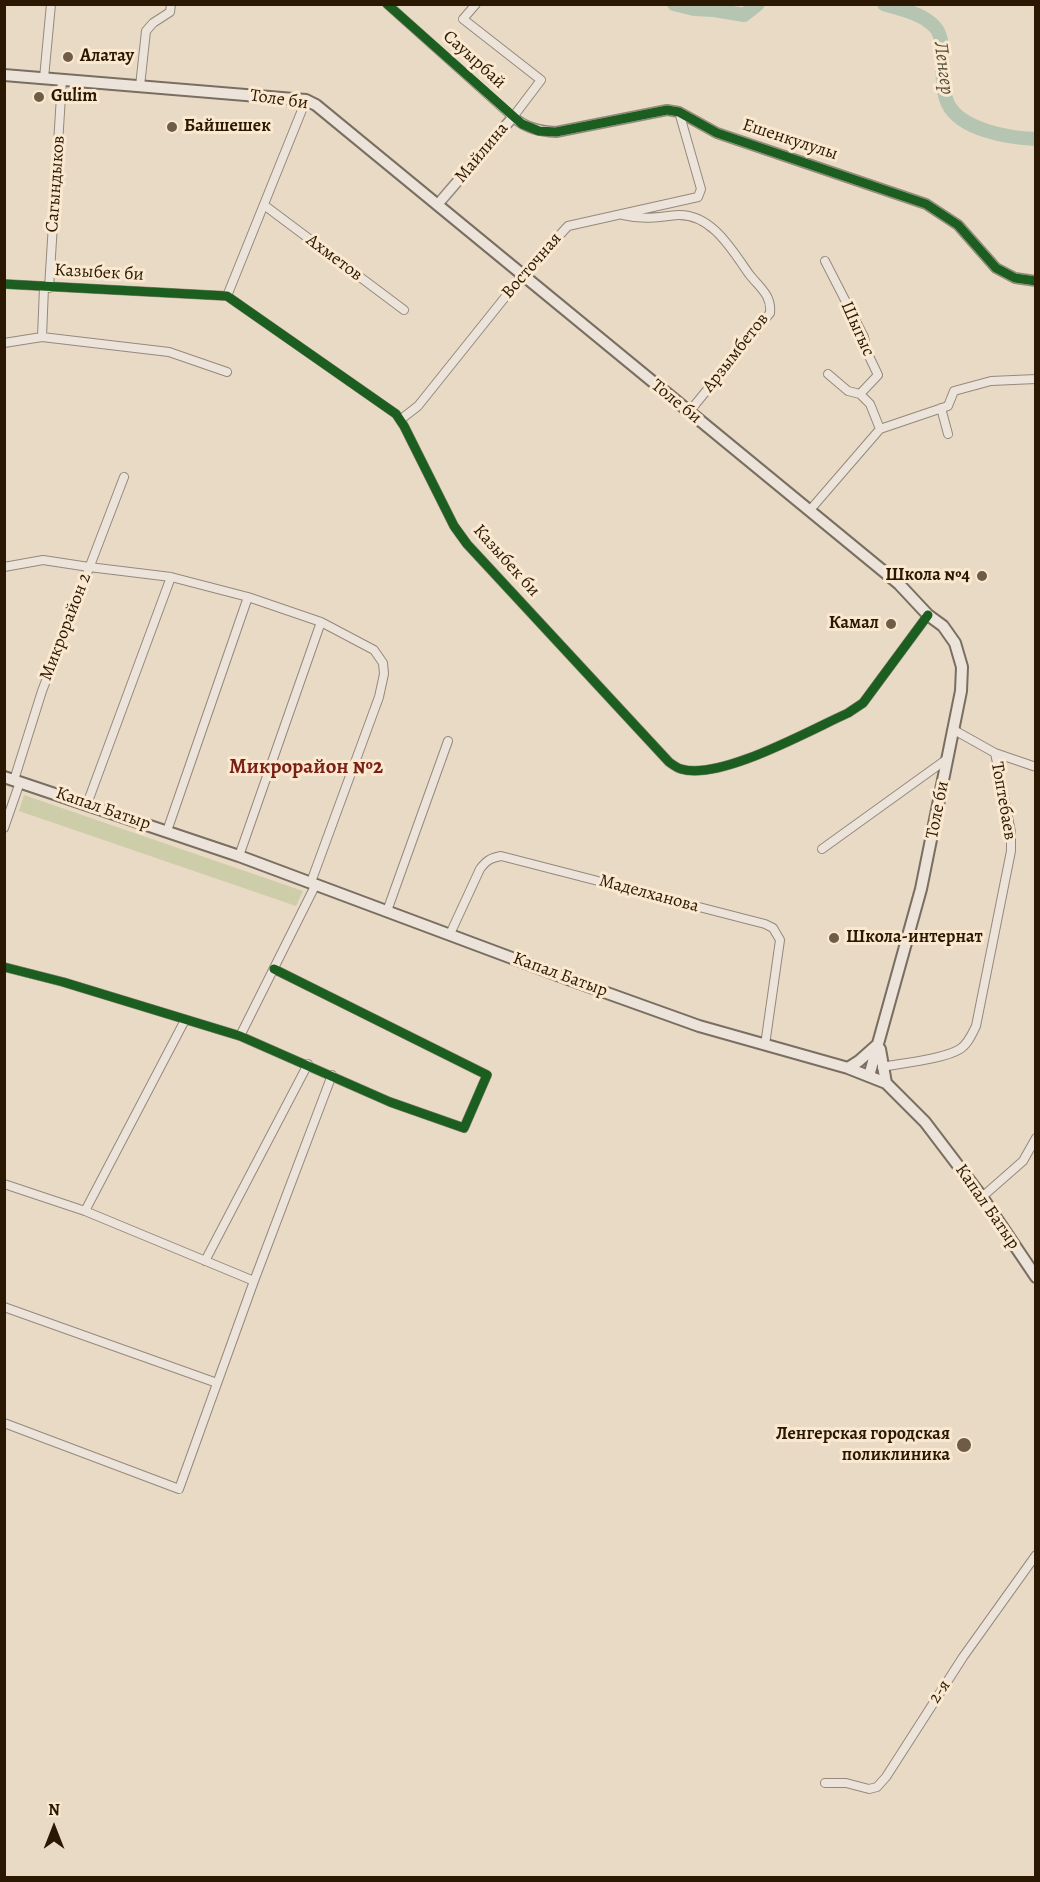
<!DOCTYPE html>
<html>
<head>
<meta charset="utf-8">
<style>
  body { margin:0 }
  #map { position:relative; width:1040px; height:1882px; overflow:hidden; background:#e9dac5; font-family:Alegreya,serif }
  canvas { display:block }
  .frame { position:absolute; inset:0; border:6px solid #2b1802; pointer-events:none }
  .north { position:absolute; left:24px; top:1798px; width:60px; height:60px; -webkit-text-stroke:4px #fae8d0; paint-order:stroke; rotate:0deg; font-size:16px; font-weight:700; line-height:24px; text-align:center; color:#2b1802 }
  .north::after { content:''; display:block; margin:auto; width:21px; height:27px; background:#2b1802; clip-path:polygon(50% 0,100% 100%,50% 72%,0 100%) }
</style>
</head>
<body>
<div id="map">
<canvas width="1040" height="1882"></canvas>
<div class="frame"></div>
<div class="north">N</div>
</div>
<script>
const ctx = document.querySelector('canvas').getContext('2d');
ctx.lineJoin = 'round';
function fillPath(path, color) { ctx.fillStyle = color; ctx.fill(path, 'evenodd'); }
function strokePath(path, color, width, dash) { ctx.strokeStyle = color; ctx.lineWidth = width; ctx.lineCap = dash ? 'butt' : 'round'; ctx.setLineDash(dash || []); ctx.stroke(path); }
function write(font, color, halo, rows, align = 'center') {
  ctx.font = font + ' Alegreya,serif'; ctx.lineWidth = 6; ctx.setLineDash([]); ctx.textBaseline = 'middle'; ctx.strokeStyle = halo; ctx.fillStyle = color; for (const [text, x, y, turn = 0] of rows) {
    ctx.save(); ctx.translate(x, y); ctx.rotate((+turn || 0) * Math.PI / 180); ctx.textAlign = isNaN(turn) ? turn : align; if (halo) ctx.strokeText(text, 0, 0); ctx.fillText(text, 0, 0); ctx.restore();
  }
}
fillPath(new Path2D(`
  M 24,795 L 303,891 L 296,906 L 19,811 Z`), '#cecda9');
strokePath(new Path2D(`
  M 674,4 L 694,9 L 714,10 L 744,15 L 758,4
  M 884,4 C 902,10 922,13 935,27 C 943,36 942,51 942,62 C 943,75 942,92 948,104 C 961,130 1009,138 1036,139`), '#b5c5b1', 14);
const minor = new Path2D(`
  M 387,4 L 513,117 L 541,80 L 463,19 L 476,4
  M 44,78 L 51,4
  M 140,86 L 146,31 L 153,23 L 170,12 L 171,4
  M 264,205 L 404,310
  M 623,215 C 645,220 656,217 678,215 C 712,214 732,250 749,274 C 759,287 772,295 770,313 L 689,412
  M 825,261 L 864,337 L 867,352 L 878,375 L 860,394
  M 4,284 L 227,296 L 396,414 L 404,426 L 454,526 L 467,544 L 669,762 C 673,765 677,768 681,769 C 720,781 810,730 848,713 L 863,703 L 928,615
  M 49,288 L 62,80
  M 227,296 L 306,100
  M 42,337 L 44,287
  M 4,343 L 42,337 L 169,352 L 227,372
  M 828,374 L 848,391 L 860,394 L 870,404 L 880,429
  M 941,408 L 948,434
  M 400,420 L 418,406 L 522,276 L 568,226 L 698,197 L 701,189 L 679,112
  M 810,510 L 880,429 L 948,406 L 954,391 L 991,381 L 1036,379
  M 4,567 L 43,560 L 89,567 L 171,577 L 248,597 L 321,622 L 374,650 L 383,663 L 384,674 L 379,697 L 311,882
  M 954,730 L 995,753 L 1036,767
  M 14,780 L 42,691 L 124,477
  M 87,804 L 171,577
  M 4,828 L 20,782
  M 167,831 L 248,597
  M 822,849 L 947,759
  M 239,856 L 321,622
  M 387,911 L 448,741
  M 450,934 L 480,869 C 486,861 490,858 501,856 L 765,924 L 773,928 L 780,940 L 765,1045
  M 4,967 L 63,982 L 240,1036 L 390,1102 L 464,1128 L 487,1075 L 274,969
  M 240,1036 L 316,884
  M 882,1067 C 903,1063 944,1059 960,1049 C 968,1044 972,1034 976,1026 L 1011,851 L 1011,832 L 995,753
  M 4,1184 L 85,1211 L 254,1281
  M 982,1197 L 1023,1161 L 1036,1138
  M 85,1211 L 185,1020
  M 205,1261 L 308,1064
  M 4,1307 L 217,1383
  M 4,1423 L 179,1489 L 254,1281 L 332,1075
  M 825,1783 L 846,1783 L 869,1789 L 877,1787 L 886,1777 L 963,1657 L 1036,1555`);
const tertiary = new Path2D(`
  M 438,204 L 513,117 C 526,128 539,131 556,132 L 667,110 L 679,112 L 717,133 L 926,204 L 958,225 L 996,268 L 1015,278 L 1036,281`);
const secondary = new Path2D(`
  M 4,75 L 306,100 L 316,105 L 899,584 L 928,615 L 943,626 L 955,643 L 962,667 L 961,691 L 921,889 L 869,1076
  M 4,777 L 239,856 L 568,979 L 699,1026 L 848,1068 L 886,1083 L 925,1122 L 982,1197 L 1036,1277
  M 880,1049 L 886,1083
  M 848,1068 L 859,1061 L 877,1045`);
strokePath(minor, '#94897b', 10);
strokePath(tertiary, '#94897b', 12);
strokePath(secondary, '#796f61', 14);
strokePath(minor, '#ece4da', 8);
strokePath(tertiary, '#ece4da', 9);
strokePath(secondary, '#ece4da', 10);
strokePath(new Path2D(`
  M 387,4 L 522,124 L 539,131 L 556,132 L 667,110 L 679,112 L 717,133 L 926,204 L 958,225 L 996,268 L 1015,278 L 1036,281
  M 4,284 L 227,296 L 396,414 L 404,426 L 454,526 L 467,544 L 669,762 C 673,765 677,768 681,769 C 720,781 810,730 848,713 L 863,703 L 928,615
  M 4,967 L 63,982 L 240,1036 L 390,1102 L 464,1128 L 487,1075 L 274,969`), '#1b5e20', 9);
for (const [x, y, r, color] of [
  [68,57,6,"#6e5c46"],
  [39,97,6,"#6e5c46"],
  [172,127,6,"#6e5c46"],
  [982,576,6,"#6e5c46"],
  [891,624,6,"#6e5c46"],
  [834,938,6,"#6e5c46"],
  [964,1445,8,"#6e5c46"]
]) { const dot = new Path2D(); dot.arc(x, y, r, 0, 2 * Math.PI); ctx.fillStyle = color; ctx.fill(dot); strokePath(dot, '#fae8d0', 2); }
write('bold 18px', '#2b1802', '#fae8d0', [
  ["Алатау",80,57],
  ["Gulim",51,97],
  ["Байшешек",184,127],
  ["Школа №4",970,576,"right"],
  ["Камал",879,624,"right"],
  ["Школа-интернат",846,938],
  ["Ленгерская городская",950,1435,"right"],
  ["поликлиника",950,1456,"right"]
], 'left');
write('18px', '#2b1802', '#fae8d0', [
  ["Сауырбай",474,60,42],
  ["Толе би",279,100,8],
  ["Ешенкулулы",790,140,18],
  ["Майлина",482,153,-50],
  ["Сагындыков",56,184,-86],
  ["Ахметов",334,258,37],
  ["Восточная",532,266,-49],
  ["Казыбек би",99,273,3],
  ["Шыгыс",857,329,66],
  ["Арзымбетов",736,353,-52],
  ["Толе би",676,402,39],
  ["Казыбек би",506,561,48],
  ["Микрорайон 2",66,627,-69],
  ["Топтебаев",1003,801,80],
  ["Капал Батыр",103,809,19],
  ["Толе би",938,810,-79],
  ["Маделханова",649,894,15],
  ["Капал Батыр",560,975,20],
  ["Капал Батыр",987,1207,55],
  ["2-я",940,1692,-56]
]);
write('italic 20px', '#54513c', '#fae8d0', [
  ["Ленгер",943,68,82]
]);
write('bold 21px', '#7a1f14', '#fae8d0', [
  ["Микрорайон №2",306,768]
]);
</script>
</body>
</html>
